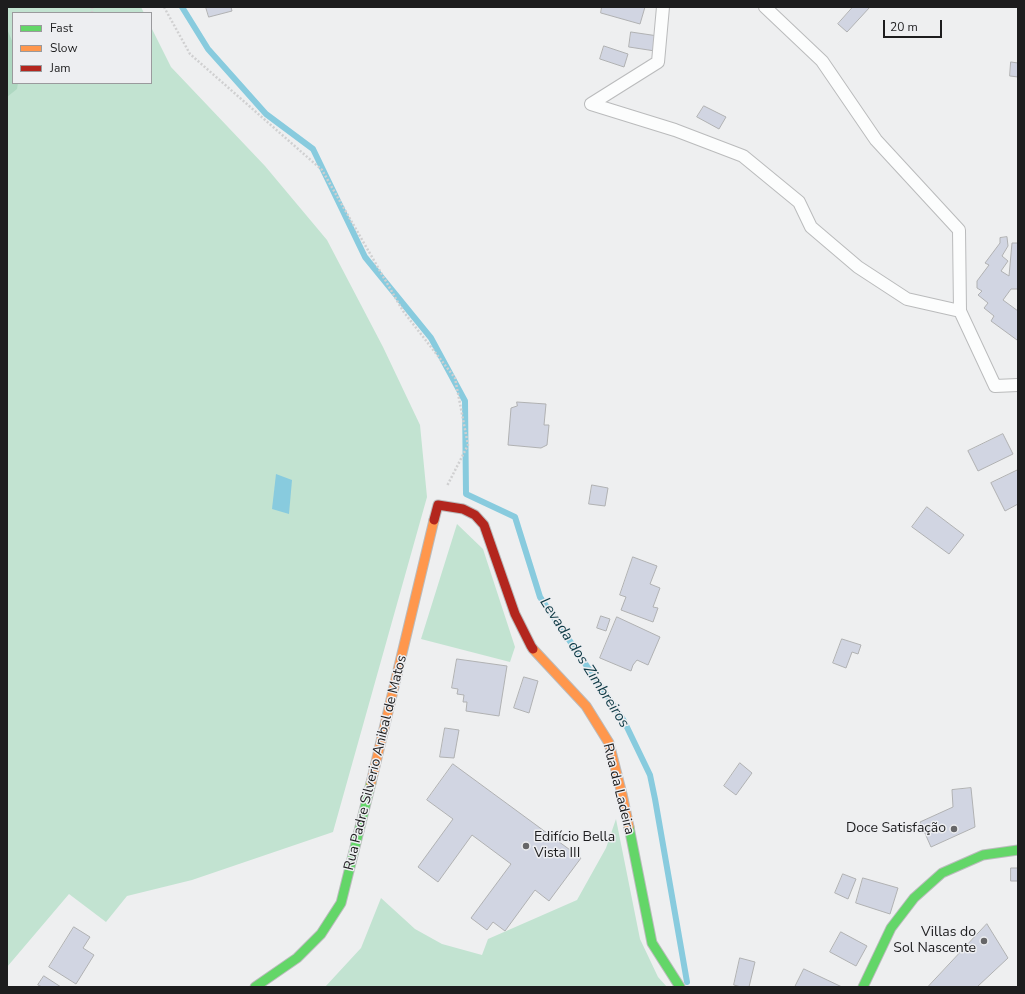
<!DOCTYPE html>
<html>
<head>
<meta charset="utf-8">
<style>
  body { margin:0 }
  #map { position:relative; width:1025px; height:994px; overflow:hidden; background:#eeeff0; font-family:"Nunito Sans",sans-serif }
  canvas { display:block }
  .frame { position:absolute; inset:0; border:8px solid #1d1d1e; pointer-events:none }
  .legend { position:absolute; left:12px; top:12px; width:140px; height:72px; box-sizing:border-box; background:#edeef1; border:1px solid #9a9a9d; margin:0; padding:5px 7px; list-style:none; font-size:12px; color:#1d1d1e }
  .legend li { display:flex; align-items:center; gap:8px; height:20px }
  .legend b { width:20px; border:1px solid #9a9a9d }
  .scale { position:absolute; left:883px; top:20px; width:59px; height:18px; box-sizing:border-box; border:2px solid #1d1d1e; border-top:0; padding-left:5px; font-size:12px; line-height:14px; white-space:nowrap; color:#1d1d1e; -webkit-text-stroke:3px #edeef1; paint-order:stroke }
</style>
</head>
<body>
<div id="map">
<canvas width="1025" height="994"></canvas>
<div class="frame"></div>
<ul class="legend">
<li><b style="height:5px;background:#63d668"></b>Fast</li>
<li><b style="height:5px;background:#ff974d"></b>Slow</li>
<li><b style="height:5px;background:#b3261e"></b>Jam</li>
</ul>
<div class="scale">20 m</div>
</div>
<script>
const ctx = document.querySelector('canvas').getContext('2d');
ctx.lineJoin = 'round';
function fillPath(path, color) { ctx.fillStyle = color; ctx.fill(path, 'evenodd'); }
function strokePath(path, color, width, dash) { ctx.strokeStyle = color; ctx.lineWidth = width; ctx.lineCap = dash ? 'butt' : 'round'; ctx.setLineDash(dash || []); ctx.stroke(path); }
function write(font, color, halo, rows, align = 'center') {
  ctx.font = font + ' "Nunito Sans",sans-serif'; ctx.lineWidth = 3; ctx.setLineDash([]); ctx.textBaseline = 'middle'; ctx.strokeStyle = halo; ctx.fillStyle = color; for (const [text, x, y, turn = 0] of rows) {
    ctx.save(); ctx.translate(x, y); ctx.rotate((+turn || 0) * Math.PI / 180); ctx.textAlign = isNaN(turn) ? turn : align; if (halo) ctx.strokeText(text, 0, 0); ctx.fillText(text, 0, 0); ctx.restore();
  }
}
fillPath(new Path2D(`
  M 7,7 L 141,7 L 144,13 L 13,13 L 13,83 L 151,83 L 151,27 L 171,67 L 265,166 L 327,240 L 383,347 L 420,425 L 427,497 L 333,832 L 192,880 L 127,896 L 106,922 L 69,894 L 7,967 Z
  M 457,524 L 483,549 L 515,647 L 510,662 L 421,639 Z
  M 616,819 L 640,939 L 658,977 L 667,987 L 325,987 L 361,948 L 381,898 L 415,929 L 442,944 L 482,955 L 488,939 L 577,900 L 606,848 Z`), '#c2e3d1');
fillPath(new Path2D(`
  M 7,29 L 13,43 L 13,83 L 18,83 L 17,89 L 7,97 Z`), '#aed8c1');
fillPath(new Path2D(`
  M 276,474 L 292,480 L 289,514 L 272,509 Z`), '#88cbde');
strokePath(new Path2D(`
  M 182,7 L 208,49 L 266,114 L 313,149 L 365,257 L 431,338 L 465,401 L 466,494 L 515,517 L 540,597 L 624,721 L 650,775 L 655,799 L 687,982`), '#88cbde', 6);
const building = new Path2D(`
  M 206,7 L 231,7 L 232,11 L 209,17 Z
  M 602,7 L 645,7 L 640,24 L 601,13 Z
  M 853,7 L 870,7 L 847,32 L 838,24 Z
  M 631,32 L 658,36 L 655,51 L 629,47 Z
  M 604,46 L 628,54 L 624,67 L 600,59 Z
  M 1011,62 L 1018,63 L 1018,77 L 1010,76 Z
  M 704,106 L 726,117 L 719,129 L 697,117 Z
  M 1007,237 L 1008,246 L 1002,256 L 1008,261 L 1001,271 L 1009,276 L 1012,243 L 1018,243 L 1018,289 L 1011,289 L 1003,300 L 1018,311 L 1018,338 L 1017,340 L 991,321 L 994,316 L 984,308 L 988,303 L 978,295 L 982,291 L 977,288 L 977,281 L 989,265 L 985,263 L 1000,243 L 1000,238 Z
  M 517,402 L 546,404 L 544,425 L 549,425 L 547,445 L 541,448 L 508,445 L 511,408 L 517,406 Z
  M 1003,434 L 1013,454 L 978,471 L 968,451 Z
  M 1018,470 L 1018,504 L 1005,511 L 991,483 Z
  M 592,485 L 608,488 L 605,506 L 589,504 Z
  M 927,507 L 964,535 L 949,554 L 912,527 Z
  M 633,557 L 657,566 L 650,584 L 660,588 L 653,607 L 658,608 L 653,622 L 621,610 L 626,597 L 620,595 Z
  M 601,616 L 610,619 L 606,631 L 597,628 Z
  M 617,617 L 660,637 L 648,665 L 637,660 L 633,665 L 631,671 L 600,658 Z
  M 842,639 L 861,645 L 858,654 L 852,652 L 846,668 L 833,663 Z
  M 457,659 L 507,666 L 499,716 L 466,711 L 467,702 L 463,702 L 464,695 L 457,694 L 458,689 L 452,688 Z
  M 524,677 L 538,681 L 529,713 L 514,708 Z
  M 445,728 L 459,730 L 454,758 L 440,757 Z
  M 740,763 L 752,773 L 736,795 L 724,786 Z
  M 453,764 L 581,858 L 549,901 L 535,890 L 505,931 L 493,922 L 487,930 L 471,918 L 511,864 L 472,835 L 438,882 L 418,867 L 453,819 L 427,800 Z
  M 971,788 L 975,827 L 931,847 L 920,822 L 953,807 L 952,790 Z
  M 1011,868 L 1018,868 L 1018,881 L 1011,881 Z
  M 843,874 L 856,879 L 848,899 L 835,893 Z
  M 863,878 L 898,888 L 890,914 L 856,903 Z
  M 987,924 L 1008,958 L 977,987 L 928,987 Z
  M 74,927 L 90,937 L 83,948 L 94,955 L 76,984 L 49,967 Z
  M 841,932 L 867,946 L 856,966 L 830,952 Z
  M 740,958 L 755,962 L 749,987 L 741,987 L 734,985 Z
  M 804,969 L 842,987 L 795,987 Z
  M 44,976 L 61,987 L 42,987 L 38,985 Z`);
fillPath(building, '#d1d5e2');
strokePath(building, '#b0b1b2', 1);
const lane = new Path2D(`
  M 663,7 L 658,62 L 591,104 L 675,130 L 743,156 L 799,202 L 811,227 L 858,267 L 907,299 L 960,311
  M 765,7 L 822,61 L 876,140 L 959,230 L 960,311 L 995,386 L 1018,385`);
const fast = new Path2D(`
  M 629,827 L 652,943 L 680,987
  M 255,987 L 297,958 L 321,934 L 341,903 L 371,783
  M 863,987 L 891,928 L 914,898 L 942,873 L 983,855 L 1018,850`);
const slow = new Path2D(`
  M 533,649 L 586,706 L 609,743 L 622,794 L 629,827
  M 371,783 L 434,520`);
const jam = new Path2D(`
  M 434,520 L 438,505 L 463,509 L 475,515 L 484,525 L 515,614 L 531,646 L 533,649`);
strokePath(lane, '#babbbc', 14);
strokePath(fast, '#babbbc', 11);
strokePath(slow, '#babbbc', 11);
strokePath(jam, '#babbbc', 11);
strokePath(new Path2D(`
  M 164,7 L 190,54 L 322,170 L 403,311 L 455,378 L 468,445 L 447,486
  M 92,13 L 92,7`), '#d0d0d1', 2.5, [2, 2]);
strokePath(lane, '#fcfdfd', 12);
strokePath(fast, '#63d668', 9);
strokePath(slow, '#ff974d', 9);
strokePath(jam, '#b3261e', 9);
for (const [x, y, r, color] of [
  [954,829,4,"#666668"],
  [526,846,4,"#666668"],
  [984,941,4,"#666668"]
]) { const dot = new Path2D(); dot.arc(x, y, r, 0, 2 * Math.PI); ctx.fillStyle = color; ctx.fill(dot); strokePath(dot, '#edeef1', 1.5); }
write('14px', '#1d1d1e', '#edeef1', [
  ["Rua Padre Silverio Anibal de Matos",376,763,-76],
  ["Rua da Ladeira",618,789,76]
]);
write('14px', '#1d1d1e', '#edeef1', [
  ["Doce Satisfação",946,829],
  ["Edifício Bella",534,838,"left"],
  ["Vista III",534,854,"left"],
  ["Villas do",976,933],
  ["Sol Nascente",976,949]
], 'right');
write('italic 15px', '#0d3944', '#edeef1', [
  ["Levada dos Zimbreiros",584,663,57]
]);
</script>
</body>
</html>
